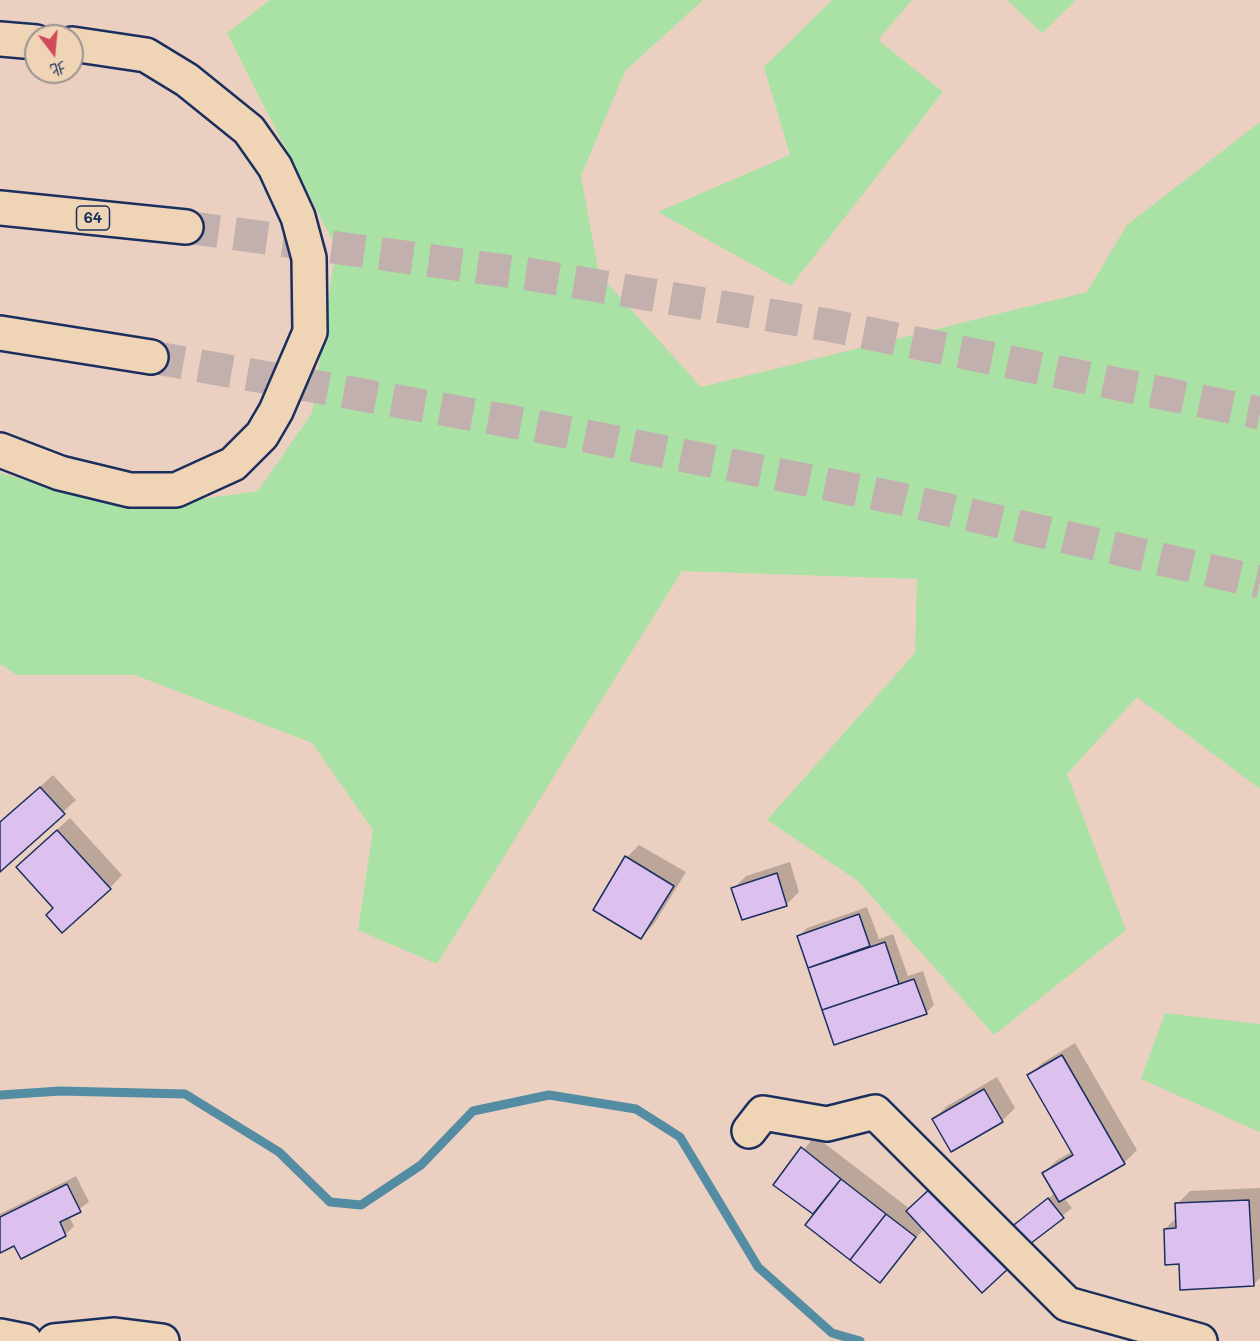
<!DOCTYPE html>
<html>
<head>
<meta charset="utf-8">
<style>
  body { margin:0 }
  #map { position:relative; width:1260px; height:1341px; overflow:hidden; background:#ebd0c1; font-family:Mali,"LXGW WenKai TC",sans-serif }
  canvas { display:block }
  .north { position:absolute; left:24px; top:24px; width:60px; height:60px; box-sizing:border-box; background:#efd4b6; border:2px solid #9a9293; border-radius:50%; rotate:164deg; font-size:16px; font-weight:700; line-height:24px; text-align:center; color:#1b2f5e }
  .north::after { content:''; display:block; margin:auto; width:21px; height:27px; background:#d1495b; clip-path:polygon(50% 0,100% 100%,50% 72%,0 100%) }
</style>
</head>
<body>
<div id="map">
<canvas width="1260" height="1341"></canvas>
<div class="north">北</div>
</div>
<script>
const ctx = document.querySelector('canvas').getContext('2d');
ctx.lineJoin = 'round';
function fillPath(path, color) { ctx.fillStyle = color; ctx.fill(path, 'evenodd'); }
function strokePath(path, color, width, dash) { ctx.strokeStyle = color; ctx.lineWidth = width; ctx.lineCap = dash ? 'butt' : 'round'; ctx.setLineDash(dash || []); ctx.stroke(path); }
function write(font, color, halo, rows, align = 'center') {
  ctx.font = font + ' Mali,sans-serif'; ctx.lineWidth = 6; ctx.setLineDash([]); ctx.textBaseline = 'middle'; ctx.strokeStyle = halo; ctx.fillStyle = color; for (const [text, x, y, turn = 0] of rows) {
    ctx.save(); ctx.translate(x, y); ctx.rotate((+turn || 0) * Math.PI / 180); ctx.textAlign = isNaN(turn) ? turn : align; if (halo) ctx.strokeText(text, 0, 0); ctx.fillText(text, 0, 0); ctx.restore();
  }
}
fillPath(new Path2D(`
  M 270,0 L 703,0 L 625,71 L 581,176 L 599,274 L 701,387 L 1087,292 L 1127,225 L 1260,122 L 1260,789 L 1137,697 L 1067,774 L 1126,930 L 994,1035 L 858,881 L 767,820 L 915,653 L 917,579 L 682,571 L 437,964 L 358,930 L 373,830 L 312,743 L 135,675 L 17,675 L 0,664 L 0,473 L 130,509 L 258,491 L 312,413 L 336,248 L 227,33 Z
  M 832,0 L 912,0 L 878,40 L 943,92 L 791,286 L 658,212 L 790,155 L 764,67 Z
  M 1007,0 L 1076,0 L 1042,33 Z
  M 1165,1013 L 1260,1024 L 1260,1132 L 1141,1079 Z`), '#aae2a6');
fillPath(new Path2D(`
  M 53,775 L 76,800 L 0,870 L 0,823 Z
  M 70,818 L 122,875 L 110,888 L 55,908 L 30,854 Z
  M 639,845 L 686,872 L 654,924 L 641,937 L 627,857 Z
  M 790,862 L 799,892 L 787,904 L 733,889 L 746,876 Z
  M 867,907 L 879,939 L 893,934 L 908,976 L 923,971 L 934,1005 L 926,1013 L 835,1043 L 799,936 L 807,928 Z
  M 1075,1043 L 1137,1150 L 1124,1163 L 1063,1197 L 1072,1208 L 1026,1245 L 1012,1228 L 1055,1193 L 1044,1173 L 1057,1160 L 1073,1151 L 1029,1076 L 1042,1063 Z
  M 997,1077 L 1015,1108 L 1002,1121 L 934,1119 L 947,1106 Z
  M 815,1136 L 910,1209 L 924,1229 L 879,1281 L 815,1214 L 775,1184 Z
  M 76,1176 L 89,1202 L 69,1216 L 74,1226 L 65,1235 L 15,1244 L 0,1251 L 0,1214 Z
  M 1260,1188 L 1260,1278 L 1253,1285 L 1181,1262 L 1165,1229 L 1177,1217 L 1177,1204 L 1190,1191 Z`), '#0003');
strokePath(new Path2D(`
  M 0,1095 L 60,1091 L 185,1094 L 279,1152 L 330,1202 L 361,1205 L 421,1165 L 473,1111 L 549,1095 L 636,1109 L 680,1137 L 758,1267 L 832,1333 L 860,1341`), '#538ca3', 9);
const building = new Path2D(`
  M 40,787 L 65,814 L 0,872 L 0,822 Z
  M 57,830 L 111,889 L 62,933 L 46,915 L 53,908 L 16,867 Z
  M 625,856 L 674,886 L 641,939 L 593,910 Z
  M 777,873 L 787,906 L 742,920 L 731,888 Z
  M 859,914 L 870,946 L 808,968 L 797,936 Z
  M 885,942 L 899,984 L 822,1010 L 808,968 Z
  M 914,979 L 927,1014 L 834,1045 L 822,1010 Z
  M 1062,1055 L 1125,1164 L 1059,1202 L 1042,1173 L 1073,1155 L 1027,1075 Z
  M 984,1089 L 1003,1122 L 951,1152 L 932,1119 Z
  M 801,1147 L 841,1179 L 813,1214 L 773,1185 Z
  M 841,1179 L 886,1214 L 850,1260 L 805,1225 Z
  M 67,1184 L 81,1212 L 60,1222 L 66,1236 L 21,1259 L 14,1246 L 0,1253 L 0,1217 Z
  M 934,1185 L 1010,1267 L 982,1293 L 906,1211 Z
  M 1048,1198 L 1064,1218 L 1026,1247 L 1010,1228 Z
  M 1249,1200 L 1254,1286 L 1180,1290 L 1179,1264 L 1165,1265 L 1164,1229 L 1176,1228 L 1175,1203 Z
  M 886,1214 L 916,1237 L 880,1283 L 850,1260 Z`);
fillPath(building, '#dcc0ee');
strokePath(building, '#1b2f5e', 1.5);
strokePath(new Path2D(`
  M 186,227 L 528,274 L 828,325 L 1260,413
  M 151,357 L 536,426 L 901,499 L 1260,582`), '#c1b0ad', 33, [33, 16]);
const street = new Path2D(`
  M 0,39 L 36,42
  M 0,450 L 60,473 L 130,490 L 176,490 L 233,464 L 262,435 L 276,411 L 310,332 L 309,258 L 298,217 L 275,167 L 249,130 L 187,80 L 146,55 L 72,44
  M 749,1131 L 763,1113 L 827,1124 L 875,1112 L 1067,1304 L 1200,1341`);
const secondary = new Path2D(`
  M 0,1336 L 25,1341
  M 54,1341 L 115,1335 L 162,1341`);
const highway = new Path2D(`
  M 0,208 L 186,227
  M 0,333 L 151,357`);
strokePath(street, '#1b2f5e', 38);
strokePath(secondary, '#1b2f5e', 38);
strokePath(highway, '#1b2f5e', 38);
strokePath(street, '#efd4b6', 33);
strokePath(secondary, '#efd4b6', 33);
strokePath(highway, '#efd4b6', 33);
for (const [x, y, w] of [
  [93,218,33]
]) { const box = new Path2D(); box.roundRect(x - w / 2, y - 12, w, 24, 4.5); ctx.fillStyle = '#efd4b6'; ctx.fill(box); strokePath(box, '#1b2f5e', 1.5); }
write('bold 15px', '#1b2f5e', null, [
  ["64",93,218]
]);
</script>
</body>
</html>
